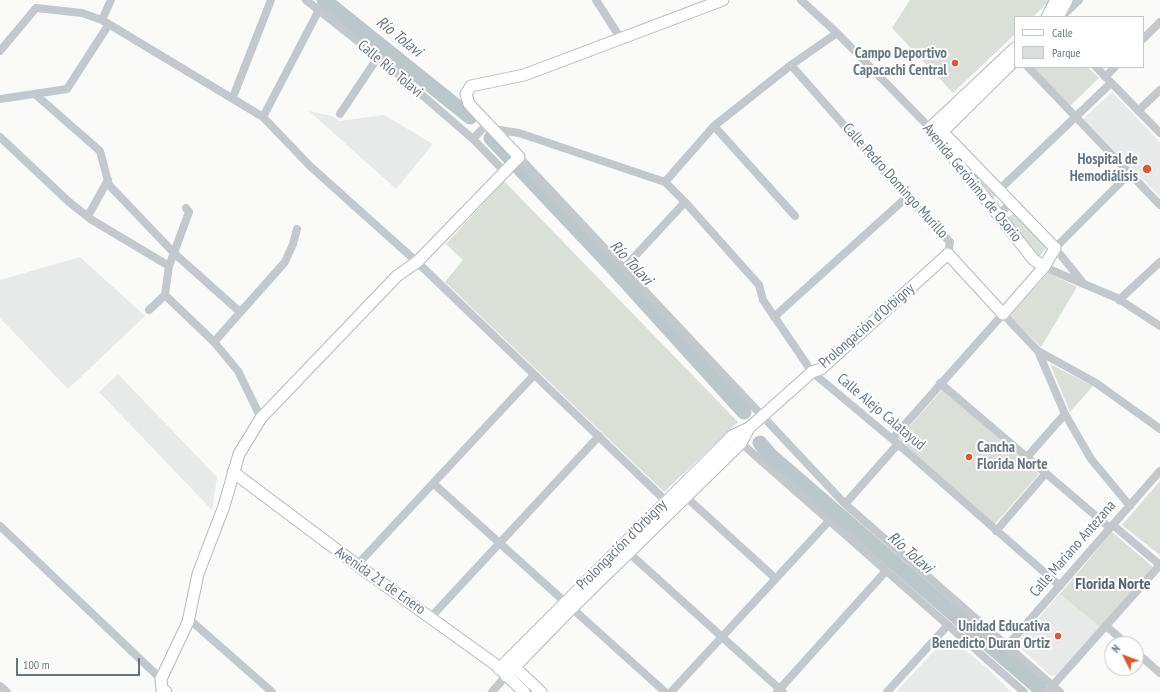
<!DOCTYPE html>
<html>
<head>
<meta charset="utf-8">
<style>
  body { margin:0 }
  #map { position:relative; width:1160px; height:692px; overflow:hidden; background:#fafaf8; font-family:"PT Sans Narrow",sans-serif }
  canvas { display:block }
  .legend { position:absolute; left:1014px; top:16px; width:130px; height:52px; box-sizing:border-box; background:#fff; border:1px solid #c1c8cd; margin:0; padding:5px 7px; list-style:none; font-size:12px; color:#657683 }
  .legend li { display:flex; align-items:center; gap:8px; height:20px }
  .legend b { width:20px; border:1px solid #c1c8cd }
  .north { position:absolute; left:1104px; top:636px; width:40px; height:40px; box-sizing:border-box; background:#fff; border:1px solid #c1c8cd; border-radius:50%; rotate:312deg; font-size:11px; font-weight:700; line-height:16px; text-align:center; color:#657683 }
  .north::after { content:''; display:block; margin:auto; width:14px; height:18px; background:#e4572e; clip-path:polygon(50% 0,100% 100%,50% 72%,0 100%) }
  .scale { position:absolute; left:16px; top:658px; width:124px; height:18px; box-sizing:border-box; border:2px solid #657683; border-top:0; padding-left:5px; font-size:12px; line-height:14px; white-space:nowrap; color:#657683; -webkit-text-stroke:3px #fff; paint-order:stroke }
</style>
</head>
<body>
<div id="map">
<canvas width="1160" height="692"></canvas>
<ul class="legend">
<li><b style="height:5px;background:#fff"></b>Calle</li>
<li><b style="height:11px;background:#dadfd7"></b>Parque</li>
</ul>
<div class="north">N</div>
<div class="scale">100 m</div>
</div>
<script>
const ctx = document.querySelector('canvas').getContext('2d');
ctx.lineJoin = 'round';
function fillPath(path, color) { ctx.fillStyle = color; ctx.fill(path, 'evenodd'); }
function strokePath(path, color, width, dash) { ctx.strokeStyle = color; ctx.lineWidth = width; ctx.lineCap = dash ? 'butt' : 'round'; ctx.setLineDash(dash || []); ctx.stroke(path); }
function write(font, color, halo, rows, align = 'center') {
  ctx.font = font + ' "PT Sans Narrow",sans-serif'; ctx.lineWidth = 4; ctx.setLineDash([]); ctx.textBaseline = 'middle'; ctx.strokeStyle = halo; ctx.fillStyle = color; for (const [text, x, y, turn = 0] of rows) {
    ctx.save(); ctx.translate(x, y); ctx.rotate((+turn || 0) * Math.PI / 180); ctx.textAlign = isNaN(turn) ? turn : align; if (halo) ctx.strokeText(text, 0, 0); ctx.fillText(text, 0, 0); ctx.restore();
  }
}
fillPath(new Path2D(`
  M 1112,92 L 1160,142 L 1160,197 L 1083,119 Z
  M 309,111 L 332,116 L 340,121 L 384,115 L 433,144 L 396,189 Z
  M 80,257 L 145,316 L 68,389 L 0,318 L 0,280 Z
  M 118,374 L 217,477 L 212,510 L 99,392 Z
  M 1060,593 L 1100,627 L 1057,675 L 1051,676 L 1016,644 Z
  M 947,637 L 952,639 L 989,670 L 1011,692 L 896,692 Z`), '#e8e9e9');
fillPath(new Path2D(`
  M 910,0 L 1052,0 L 1050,4 L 1044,6 L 1033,17 L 1015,17 L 1015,34 L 953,93 L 892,28 Z
  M 1032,67 L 1088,67 L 1099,78 L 1070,106 Z
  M 960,157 L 998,194 L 992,199 Z
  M 504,181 L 738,422 L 664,492 L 445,282 L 463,260 L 446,244 Z
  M 1014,213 L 1046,248 L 1039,257 L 1007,218 Z
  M 1048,273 L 1077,287 L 1041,347 L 1010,316 Z
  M 1050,364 L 1093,386 L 1070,412 Z
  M 943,389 L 1039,474 L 995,524 L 898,439 Z
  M 1160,481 L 1160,555 L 1122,525 Z
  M 1112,532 L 1153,567 L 1100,627 L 1060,594 Z`), '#dadfd7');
strokePath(new Path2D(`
  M 324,0 L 470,117
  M 491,138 L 609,263 L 744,412
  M 760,443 L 770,455 L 1039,688`), '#bbc7cb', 15);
const secondary = new Path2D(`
  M 1047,17 L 1056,0
  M 1058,17 L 1067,0
  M 1015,48 L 930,128 L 1033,259 L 1044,267
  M 938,136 L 1015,60
  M 233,472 L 357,565 L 496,665 L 524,692
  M 509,662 L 541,692
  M 499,669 L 732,436 L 749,428 L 812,372 L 821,369 L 948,254 L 1003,314 L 1044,267 L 1055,248 L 935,124
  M 506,676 L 572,608 L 741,443 L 749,428
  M 166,692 L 162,689 L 161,679 L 188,622 L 198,574 L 224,506 L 239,454 L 261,418 L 397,276 L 417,262 L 519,157 L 469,104 L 466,94 L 471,86 L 524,75 L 723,0`);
strokePath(secondary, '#b3babf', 13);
strokePath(new Path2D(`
  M 306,0 L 378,57 L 473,139 L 504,171
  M 596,0 L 621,39
  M 801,0 L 837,33 L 930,128
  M 1061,17 L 1079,0
  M 102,20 L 111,0
  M 1143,39 L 1160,22
  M 0,51 L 36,8 L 82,13 L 102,20 L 263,117 L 310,166 L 417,262 L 670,505
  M 791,65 L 907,197 L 950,242 L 948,254
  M 1028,67 L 1160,205
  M 1096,67 L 1160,133
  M 1105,77 L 1115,67
  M 36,95 L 100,151 L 109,185 L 175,254 L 240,312
  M 233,97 L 271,0
  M 0,99 L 67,89 L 109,24
  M 1138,111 L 1160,90
  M 340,114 L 378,57
  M 263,117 L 319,10
  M 714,126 L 795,216
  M 493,129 L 519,133 L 665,182 L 714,126 L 791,65 L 837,33
  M 0,137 L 69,202 L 92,220 L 169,266
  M 473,139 L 488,123
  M 519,157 L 845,504 L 1060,692
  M 665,182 L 685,202 L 759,285 L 763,300 L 812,372 L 898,444 L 1060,586
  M 1000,189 L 1111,83
  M 998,215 L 1012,202
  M 88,216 L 108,180
  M 1044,267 L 1117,298 L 1160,326
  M 624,268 L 685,202
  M 1084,284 L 1055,248 L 1130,173
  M 165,295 L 214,342 L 238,371 L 261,418
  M 1119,300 L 1160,262
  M 149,310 L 165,295 L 169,266 L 189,212 L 186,208
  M 774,317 L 907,197
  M 214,342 L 285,262 L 293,244 L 297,229
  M 1038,351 L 1065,414 L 1091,459 L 1130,506
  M 940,383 L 1110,528
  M 892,439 L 1003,314 L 1038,351 L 1096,383 L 1160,429
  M 741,443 L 1024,692
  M 1027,457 L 1065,414
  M 434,484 L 665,692
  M 686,497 L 775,578
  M 845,504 L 898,444
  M 1113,525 L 1160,565
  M 0,526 L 161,679
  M 996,531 L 1046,473
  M 629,553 L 783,692
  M 357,565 L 534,375
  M 431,617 L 599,436
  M 189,619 L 272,692
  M 1106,626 L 1127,644
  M 1007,646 L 1160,471
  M 1136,652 L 1160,673
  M 0,686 L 7,692
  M 492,692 L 506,676
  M 671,692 L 829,521
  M 777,692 L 886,571
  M 887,692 L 948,625
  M 1047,692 L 1160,565`), '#c3c8cc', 8);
strokePath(secondary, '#fff', 11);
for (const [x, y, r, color] of [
  [955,63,4,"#e4572e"],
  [1147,169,5,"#e4572e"],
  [969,457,4,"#e4572e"],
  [1058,636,4,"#e4572e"]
]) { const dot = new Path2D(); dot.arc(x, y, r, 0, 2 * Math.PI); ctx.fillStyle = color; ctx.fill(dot); strokePath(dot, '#fff', 1.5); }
write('bold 15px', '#657683', '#fff', [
  ["Campo Deportivo",947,54],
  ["Capacachi Central",947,71],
  ["Hospital de",1138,160],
  ["Hemodiálisis",1138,177],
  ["Cancha",977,448,"left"],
  ["Florida Norte",977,465,"left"],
  ["Unidad Educativa",1050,627],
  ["Benedicto Duran Ortiz",1050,644]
], 'right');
write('15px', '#657683', '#fff', [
  ["Calle Río Tolavi",390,69,40],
  ["Calle Pedro Domingo Murillo",895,181,48],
  ["Avenida Gerónimo de Osorio",972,183,51],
  ["Prolongación d'Orbigny",867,326,-41],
  ["Calle Alejo Calatayud",881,412,40],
  ["Prolongación d'Orbigny",622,545,-45],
  ["Calle Mariano Antezana",1073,549,-49],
  ["Avenida 21 de Enero",380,581,35]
]);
write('italic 16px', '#60757c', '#fff', [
  ["Río Tolavi",399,37,39],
  ["Río Tolavi",631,263,47],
  ["Río Tolavi",910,553,41]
]);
write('bold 16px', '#57646e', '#fff', [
  ["Florida Norte",1113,584]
]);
</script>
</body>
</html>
